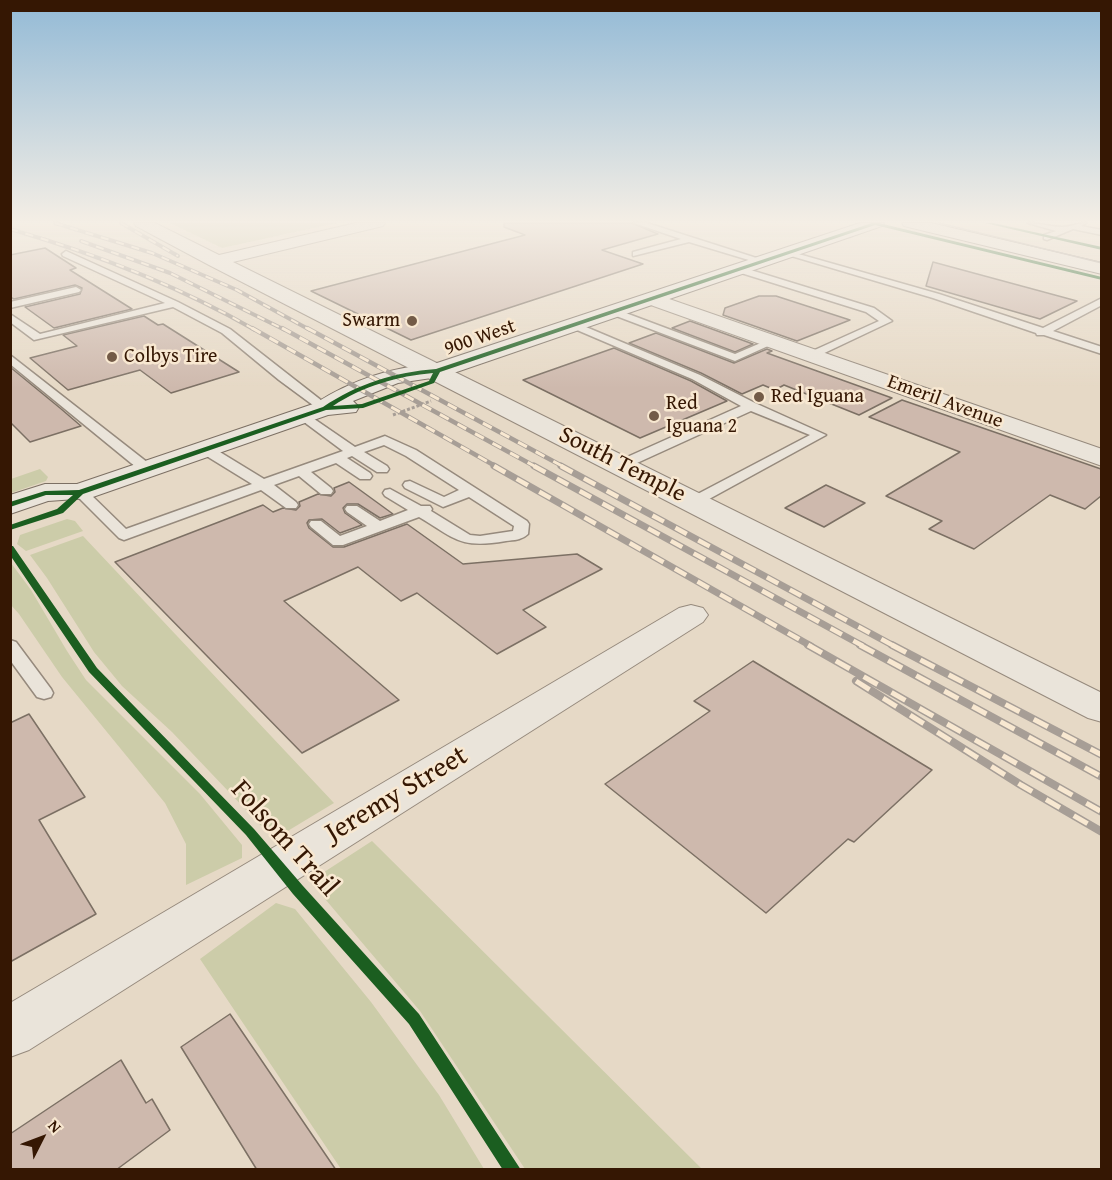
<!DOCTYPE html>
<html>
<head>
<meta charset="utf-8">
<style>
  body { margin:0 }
  #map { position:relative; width:1112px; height:1180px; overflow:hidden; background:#e6d9c6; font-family:"Gentium Book Plus",serif }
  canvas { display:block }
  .frame { position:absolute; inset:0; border:12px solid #351703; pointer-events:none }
  .north { position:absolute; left:12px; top:1108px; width:60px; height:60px; -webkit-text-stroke:4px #f8e8d1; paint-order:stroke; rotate:48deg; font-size:16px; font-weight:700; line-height:24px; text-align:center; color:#351703 }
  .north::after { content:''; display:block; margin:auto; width:21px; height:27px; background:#351703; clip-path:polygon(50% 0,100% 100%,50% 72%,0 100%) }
</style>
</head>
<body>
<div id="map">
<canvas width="1112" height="1180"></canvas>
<div class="frame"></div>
<div class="north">N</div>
</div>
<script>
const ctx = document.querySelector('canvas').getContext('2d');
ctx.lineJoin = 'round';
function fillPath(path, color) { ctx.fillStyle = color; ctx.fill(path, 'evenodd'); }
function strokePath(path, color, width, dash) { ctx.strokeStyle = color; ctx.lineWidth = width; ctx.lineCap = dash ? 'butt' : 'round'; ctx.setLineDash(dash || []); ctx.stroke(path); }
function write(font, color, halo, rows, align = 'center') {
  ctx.font = font + ' "Gentium Book Plus",serif'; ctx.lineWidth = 5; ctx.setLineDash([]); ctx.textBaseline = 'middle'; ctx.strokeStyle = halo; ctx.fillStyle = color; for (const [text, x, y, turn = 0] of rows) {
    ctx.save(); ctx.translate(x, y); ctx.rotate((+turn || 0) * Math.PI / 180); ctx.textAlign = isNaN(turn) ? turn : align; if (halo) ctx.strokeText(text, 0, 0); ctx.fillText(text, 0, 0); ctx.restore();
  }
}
fillPath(new Path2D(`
  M 170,223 L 337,223 L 222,248 Z
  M 40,469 L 48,477 L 46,481 L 11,493 L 11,479 Z
  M 67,519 L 75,521 L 83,531 L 26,551 L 17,544 L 20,535 Z
  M 83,536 L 334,803 L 281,835 L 267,832 L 172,732 L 122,686 L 94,652 L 47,578 L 30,555 Z
  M 11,563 L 31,590 L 67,651 L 86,680 L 200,794 L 242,845 L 242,858 L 186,885 L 186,844 L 165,803 L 62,677 L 19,614 L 11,605 Z
  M 372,841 L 702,1169 L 525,1169 L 420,1011 L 320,893 L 318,876 Z
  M 276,903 L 295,909 L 371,1002 L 439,1095 L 484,1169 L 341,1169 L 200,959 Z`), '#cccca9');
const building = new Path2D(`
  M 504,223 L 632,223 L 658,234 L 602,250 L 643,264 L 411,340 L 311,291 L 525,235 L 504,227 Z
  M 45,248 L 76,268 L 70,270 L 132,309 L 54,328 L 25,307 L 80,294 L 82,288 L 75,285 L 14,299 L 10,297 L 10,255 Z
  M 933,262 L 1077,301 L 1040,319 L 926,286 Z
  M 759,296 L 776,296 L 850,320 L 797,341 L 723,315 L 725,308 Z
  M 144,316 L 158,325 L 163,324 L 239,372 L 171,393 L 140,370 L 68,390 L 30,358 L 77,346 L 63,335 Z
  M 690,321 L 753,344 L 735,352 L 672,328 Z
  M 656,333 L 734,363 L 767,349 L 772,351 L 767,353 L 892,398 L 859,415 L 784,385 L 775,390 L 763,385 L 742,394 L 701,373 L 629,343 Z
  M 614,348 L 691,381 L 727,401 L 640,438 L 523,380 Z
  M 10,367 L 60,408 L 81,426 L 30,442 L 10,422 Z
  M 902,400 L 1101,469 L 1101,496 L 1085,509 L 1050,495 L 974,549 L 929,529 L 942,521 L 886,496 L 960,452 L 869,417 Z
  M 349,482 L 393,514 L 380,518 L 358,504 L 347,504 L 343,508 L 345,513 L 362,525 L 340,533 L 322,519 L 309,520 L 307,523 L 309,528 L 333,547 L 344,547 L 407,524 L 463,564 L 577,554 L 602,569 L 523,610 L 546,627 L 497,654 L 417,593 L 401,601 L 358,567 L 284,601 L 399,700 L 302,753 L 115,562 L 263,505 L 273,512 L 283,508 L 296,510 L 300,506 L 299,502 L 318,494 L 331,496 L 335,492 L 334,488 Z
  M 826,485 L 865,503 L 824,527 L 785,508 Z
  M 753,661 L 932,770 L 854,842 L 848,839 L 766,913 L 605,784 L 710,711 L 694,701 Z
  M 29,714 L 85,797 L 39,820 L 96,914 L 10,962 L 10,723 Z
  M 230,1014 L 336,1170 L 257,1170 L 181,1047 Z
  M 121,1060 L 146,1103 L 152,1099 L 170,1130 L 116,1170 L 10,1170 L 10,1134 Z`);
fillPath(building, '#ceb9ad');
strokePath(building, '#7c7064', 1.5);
const lane = new Path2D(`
  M 634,223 L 647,223 L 769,262 L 762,264 L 689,242 L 633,256 L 633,252 L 681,239 Z
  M 1028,223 C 1040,223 1051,227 1062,227 C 1070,227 1078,223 1086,223 L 1081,226 L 1102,230 L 1102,235 L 1073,229 L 1047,240 L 1044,239 L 1044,235 L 1056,231 Z
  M 66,251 L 178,302 L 230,329 L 331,408 L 329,411 L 321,411 L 279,380 L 222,333 L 173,307 L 34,340 L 10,322 L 10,314 L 40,334 L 165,303 L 63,256 L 62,254 Z
  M 788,251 L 939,294 L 1043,328 L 1102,298 L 1102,305 L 1053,331 L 1102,347 L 1102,354 L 1044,335 L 1037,335 L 1036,333 L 933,298 L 788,255 Z
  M 738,268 L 744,268 L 874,308 L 892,321 L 816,357 L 808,357 L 808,353 L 879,321 L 866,312 L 738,272 Z
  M 76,287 L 81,290 L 79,292 L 10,308 L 10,302 Z
  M 615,309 L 735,354 L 770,339 L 778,339 L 779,341 L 735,361 L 611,314 L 611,310 Z
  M 574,322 L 700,375 L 755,403 L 826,435 L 700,504 L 690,504 L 688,501 L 690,498 L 810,435 L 751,411 L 626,468 L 616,468 L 614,465 L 616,462 L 741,406 L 692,379 L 570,327 L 570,323 Z
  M 10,355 L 152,466 L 154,469 L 152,472 L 142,472 L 10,364 Z
  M 304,412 L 355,447 L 385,436 L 416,450 L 527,521 L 529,524 L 528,534 C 522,540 514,540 506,541 C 460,549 456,539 419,517 L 343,545 L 333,545 L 311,527 L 309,524 L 311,521 L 321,521 L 340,536 L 367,526 L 347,512 L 345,509 L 347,506 L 357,506 L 380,521 L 408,510 L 385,496 L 383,493 L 385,490 L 390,489 L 421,506 L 430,506 L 432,509 L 431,511 L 470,535 L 480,536 L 513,531 L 514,526 L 469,497 L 443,507 L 405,488 L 403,485 L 405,482 L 410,481 L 444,497 L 459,490 L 406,456 L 384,445 L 364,452 L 387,466 L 389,469 L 387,472 L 377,472 L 352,456 L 347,458 L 370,473 L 372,476 L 370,479 L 360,479 L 336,463 L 311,472 L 331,488 L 333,491 L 331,494 L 321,494 L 299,476 L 274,485 L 296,502 L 298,505 L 296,508 L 286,508 L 261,490 L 124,540 L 119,538 L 73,492 L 75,489 L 85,489 L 126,529 L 252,484 L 200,452 L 198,449 L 200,446 L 210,446 L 264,479 L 343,451 L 300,419 L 298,416 Z
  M 10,640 L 16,642 L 51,689 L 53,693 L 51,697 L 44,699 L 37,697 L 10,660 Z`);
const street = new Path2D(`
  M 134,223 L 155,223 L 219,255 L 356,223 L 385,223 L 383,226 L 233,262 L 1102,693 L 1102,722 L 1088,718 L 209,265 L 136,226 Z
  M 652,293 L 1102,449 L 1102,466 L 645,303 L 642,299 L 645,295 Z
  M 691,605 L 703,608 L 708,615 L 703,622 L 29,1050 L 10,1057 L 10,1003 L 679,608 Z`);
const secondary = new Path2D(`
  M 860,223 L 884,223 L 882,226 L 445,376 L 398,383 L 353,401 L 359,407 L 356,412 L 328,415 L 90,498 L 48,501 L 10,514 L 10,495 L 45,484 L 77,484 L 316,403 C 352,380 392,367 434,364 Z
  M 902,223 L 931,223 L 1102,263 L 1102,274 L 904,226 Z`);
strokePath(lane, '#968a7d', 3);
strokePath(street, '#968a7d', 2);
strokePath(secondary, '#7c7064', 2);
strokePath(new Path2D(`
  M 393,415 L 431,401`), '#a79e96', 3, [3, 2]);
fillPath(lane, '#eae4da');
fillPath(street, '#eae4da');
fillPath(secondary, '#eae4da');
strokePath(new Path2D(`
  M 939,223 L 1102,263`), '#a79e96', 1.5);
const railFar3 = new Path2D(`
  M 55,223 L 152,253 L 237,290 L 310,330
  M 121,223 L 178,256
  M 10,229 C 96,254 177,285 255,330
  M 81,241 L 170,273 L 285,330`);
const railFar2 = new Path2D(`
  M 252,328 L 497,467
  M 282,328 L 536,467
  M 307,328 L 564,467`);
const railFar1 = new Path2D(`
  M 494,466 L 811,646
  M 534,466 L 863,646
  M 561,466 L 894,646`);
const rail = new Path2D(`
  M 808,645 L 1102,812
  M 860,645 L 1102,777
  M 892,645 L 1102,755
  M 856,681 L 1021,785 L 1102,832`);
strokePath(railFar3, '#a79e96', 4);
strokePath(railFar2, '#a79e96', 4.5);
strokePath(railFar1, '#a79e96', 7);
strokePath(rail, '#a79e96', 8);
strokePath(railFar3, '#f8e8d1', 2, [8]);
strokePath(railFar2, '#f8e8d1', 3, [10]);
strokePath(railFar1, '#f8e8d1', 4.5, [13]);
strokePath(rail, '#f8e8d1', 5, [16]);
fillPath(new Path2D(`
  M 872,223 L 879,223 L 1102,277 L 1102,280 L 875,225 L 440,372 L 434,383 L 363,408 L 326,410 L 83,494 L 63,513 L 10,530 L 10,525 L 57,509 L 73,495 L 46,495 L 10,507 L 10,502 L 45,491 L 79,490 L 323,407 C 357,384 395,372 436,369 ZM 433,373 L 429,381 L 362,404 L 333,406 C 363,386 398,376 433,373 Z
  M 985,223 L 993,223 L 1102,247 L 1102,250 Z
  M 10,546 L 13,546 L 97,668 L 254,829 L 303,886 L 419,1014 L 521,1170 L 503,1170 L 409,1024 L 293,894 L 246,835 L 89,672 L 10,555 Z`), '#1b5e20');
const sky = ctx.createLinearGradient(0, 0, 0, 388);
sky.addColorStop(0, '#93bad6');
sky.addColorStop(0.57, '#f4eee5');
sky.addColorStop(1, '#f4eee500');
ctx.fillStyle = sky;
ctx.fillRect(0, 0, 1112, 388);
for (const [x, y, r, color] of [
  [412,321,6,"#735b47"],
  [112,357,6,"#735b47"],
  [759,397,6,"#735b47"],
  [654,416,6,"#735b47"]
]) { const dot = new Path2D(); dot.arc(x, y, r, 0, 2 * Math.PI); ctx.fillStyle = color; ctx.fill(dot); strokePath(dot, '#f8e8d1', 2); }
write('20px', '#351703', '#f8e8d1', [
  ["Swarm",400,321,"right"],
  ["Colbys Tire",124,357],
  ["Red Iguana",771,397],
  ["Red",666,404],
  ["Iguana 2",666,427]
], 'left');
write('20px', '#351703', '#f8e8d1', [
  ["900 West",480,338,-19],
  ["Emeril Avenue",945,402,20]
]);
write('24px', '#351703', '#f8e8d1', [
  ["South Temple",622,465,27]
]);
write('28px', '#351703', '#f8e8d1', [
  ["Jeremy Street",397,795,-31],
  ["Folsom Trail",284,839,48]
]);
</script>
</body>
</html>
